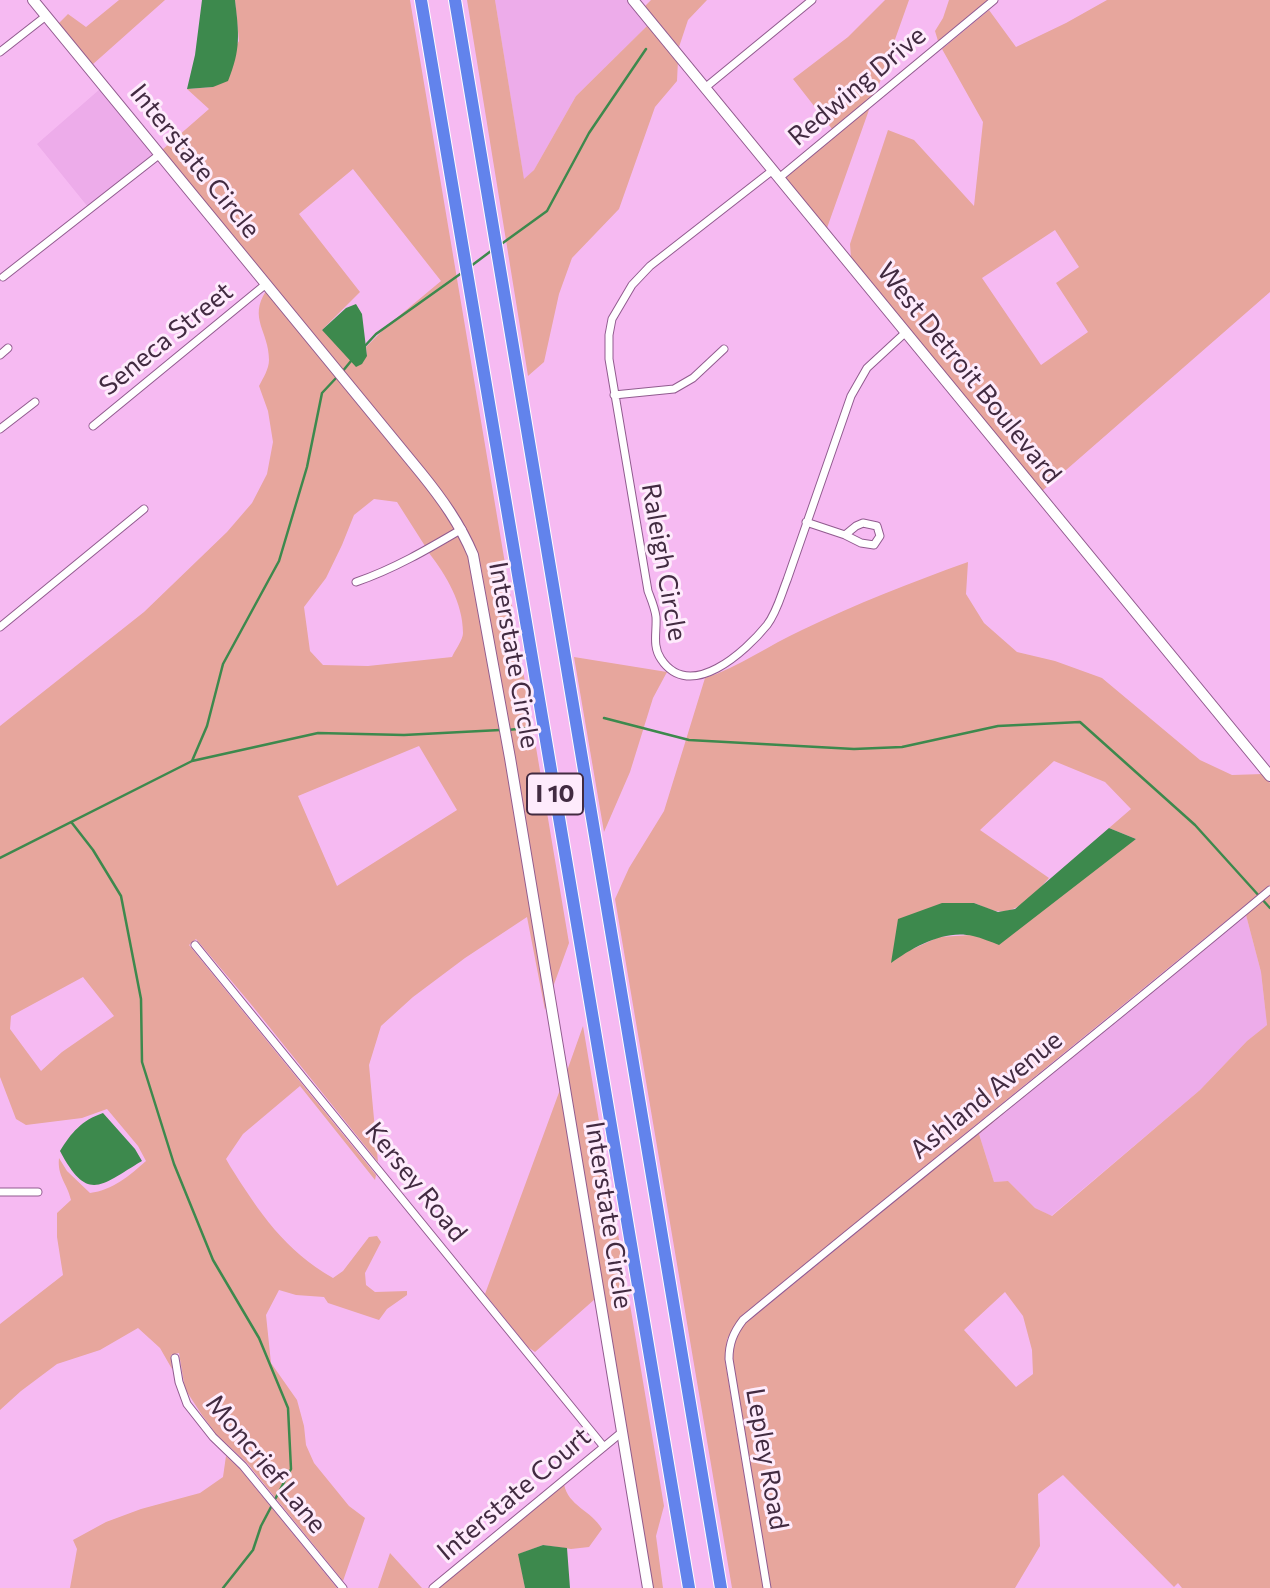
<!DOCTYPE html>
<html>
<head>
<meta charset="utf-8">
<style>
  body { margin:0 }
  canvas { display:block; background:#f6baf2 }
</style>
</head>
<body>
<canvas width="1270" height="1588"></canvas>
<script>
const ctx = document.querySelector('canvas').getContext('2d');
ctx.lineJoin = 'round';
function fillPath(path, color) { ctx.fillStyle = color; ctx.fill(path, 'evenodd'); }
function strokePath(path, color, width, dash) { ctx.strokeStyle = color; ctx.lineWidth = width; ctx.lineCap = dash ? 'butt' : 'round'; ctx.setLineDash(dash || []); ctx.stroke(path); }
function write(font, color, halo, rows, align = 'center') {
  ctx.font = font + ' Commissioner,sans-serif'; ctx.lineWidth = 6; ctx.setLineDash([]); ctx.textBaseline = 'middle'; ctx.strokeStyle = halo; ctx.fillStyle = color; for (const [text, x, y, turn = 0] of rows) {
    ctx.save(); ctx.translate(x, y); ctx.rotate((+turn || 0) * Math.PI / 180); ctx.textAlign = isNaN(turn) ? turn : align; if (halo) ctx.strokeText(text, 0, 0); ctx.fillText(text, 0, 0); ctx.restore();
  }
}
fillPath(new Path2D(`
  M 495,0 L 627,0 L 648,25 L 576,96 L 534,170 L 524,180 Z
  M 100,89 L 154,154 L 88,207 L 37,144 Z
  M 1246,915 L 1261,972 L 1267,1025 L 1247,1041 L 1200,1090 L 1051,1216 L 1035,1208 L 1008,1181 L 994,1182 L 979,1134 Z`), '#edacea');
fillPath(new Path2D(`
  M 119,0 L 165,0 L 92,65 L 58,24 L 68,14 L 86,27 Z
  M 235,0 L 410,0 L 569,943 L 553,987 L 481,567 C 470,529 449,501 425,470 L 162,150 L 209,109 L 187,89 L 213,87 L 239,41 ZM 353,169 L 441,281 L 387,326 L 366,347 L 367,356 L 322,330 L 360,292 L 299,214 Z
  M 467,0 L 495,0 L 524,179 L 534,170 L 576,96 L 648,25 L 678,60 L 677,81 L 655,107 L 619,209 L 572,258 L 559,294 L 544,362 L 528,376 Z
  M 651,0 L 707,0 L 688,20 L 679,47 L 645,6 Z
  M 885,0 L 909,0 L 876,93 L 832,129 L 793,79 L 848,37 Z
  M 949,0 L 988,0 L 938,41 L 935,31 L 943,18 Z
  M 1107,0 L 1270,0 L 1270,292 L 1042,491 L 851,258 L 850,244 L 888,130 L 914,140 L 974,206 L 983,122 L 942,49 L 989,10 L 1016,47 L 1066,23 ZM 1055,230 L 1079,267 L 1056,283 L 1088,332 L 1041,365 L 982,278 Z
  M 870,107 L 827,228 L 785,178 Z
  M 266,291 L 418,476 L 456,528 L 425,546 L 397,502 L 374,499 L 354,515 L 342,545 L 326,578 L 304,607 L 310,651 L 323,665 L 368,666 L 452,657 C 455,650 463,640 463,633 C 463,603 446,575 429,553 L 460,535 L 473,569 L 547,1004 L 545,1010 L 527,917 L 465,958 L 413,997 L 381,1026 L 369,1065 L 378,1162 L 250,1003 L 196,939 L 189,945 L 376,1175 L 375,1180 L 300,1086 L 243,1134 L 226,1159 L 230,1166 C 259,1212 285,1251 333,1278 L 343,1271 L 369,1237 L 377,1236 L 381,1242 L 365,1273 L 366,1285 L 375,1292 L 407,1291 L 407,1295 L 387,1309 L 379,1320 L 328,1303 L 324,1297 L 296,1295 L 279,1290 L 266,1315 L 271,1363 L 297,1400 L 304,1426 L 306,1445 L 314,1463 L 349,1506 L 365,1518 L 343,1581 L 247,1463 L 216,1434 L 202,1415 L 185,1389 L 179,1353 L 171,1355 L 172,1369 L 160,1348 L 138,1328 L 100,1350 L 57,1364 L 21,1391 L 0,1410 L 0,1324 L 63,1275 L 57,1237 L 57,1213 L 71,1200 C 67,1183 57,1176 59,1158 L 67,1171 L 90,1193 C 113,1190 129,1176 146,1161 L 138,1146 L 107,1109 L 82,1118 L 26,1125 L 16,1119 L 0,1077 L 0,726 L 144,612 L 227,532 L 252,503 L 267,474 L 273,442 L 268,411 L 259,386 C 263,378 269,369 269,360 C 269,331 248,319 266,291 ZM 419,746 L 457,810 L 337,886 L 298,796 ZM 83,977 L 114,1016 L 62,1052 L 41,1071 L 10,1029 L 11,1016 Z
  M 968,562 L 966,594 L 984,623 L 1017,652 L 1055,661 L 1102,678 L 1200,760 L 1232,775 L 1263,774 L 1270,783 L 1270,885 L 740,1317 L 727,1339 L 725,1361 L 763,1588 L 732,1588 L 615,899 L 629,868 L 664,811 L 705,678 C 739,667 769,645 802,630 C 856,604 912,582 968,562 ZM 1054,761 L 1105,782 L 1131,809 L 1109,828 L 1136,839 L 971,935 L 939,937 L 906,952 L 892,962 L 974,903 C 981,905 989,910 996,911 C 1018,915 1036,892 1049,878 L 980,830 Z
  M 574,657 L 667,672 L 653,698 L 630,772 L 604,832 Z
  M 1270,895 L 1270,1588 L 1182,1588 L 1178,1583 L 1174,1587 L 1063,1475 L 1038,1494 L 1040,1546 L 1015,1588 L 771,1588 L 733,1359 C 733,1345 737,1334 746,1323 L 1042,1081 L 979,1134 L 994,1182 L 1008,1181 L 1035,1208 L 1052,1216 L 1200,1090 L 1247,1041 L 1267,1025 L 1261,972 L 1246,915 ZM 1005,1292 L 1023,1316 L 1032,1350 L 1033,1374 L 1016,1387 L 964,1330 Z
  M 583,1026 L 664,1506 L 656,1536 L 663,1588 L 653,1588 L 567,1071 Z
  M 561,1087 L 595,1299 L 535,1352 L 528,1347 L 485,1294 Z
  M 226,1456 L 240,1469 L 337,1588 L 70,1588 L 77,1549 L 73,1540 L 106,1522 L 141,1509 L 200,1493 L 223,1477 Z
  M 564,1484 C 568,1506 591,1510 602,1529 L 589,1547 L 571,1549 L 543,1545 L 519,1554 L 525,1588 L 439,1588 Z
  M 390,1553 L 422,1588 L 378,1588 Z`), '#e7a69d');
fillPath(new Path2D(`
  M 202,0 L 235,0 C 239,34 241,49 228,81 L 213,87 L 187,89 L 195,55 Z
  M 356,304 L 362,314 L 367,356 L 362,364 L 356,367 L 322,330 L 346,308 Z
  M 1109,828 L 1136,839 L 999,945 C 991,942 982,938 973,936 C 945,929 913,947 891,963 L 898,919 L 942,903 L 974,903 L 998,912 L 1015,909 Z
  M 103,1113 L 135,1149 L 142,1161 C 101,1185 88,1204 60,1151 C 71,1133 82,1120 103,1113 Z
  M 543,1545 L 567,1548 L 570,1588 L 525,1588 L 518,1554 Z`), '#3d894d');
strokePath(new Path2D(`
  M 500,245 L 547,211 L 589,133 L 646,49
  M 471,266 L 491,251
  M 363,348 L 376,334 L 463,272
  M 342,372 L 351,361
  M 604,718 L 689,740 L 854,749 L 902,747 L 998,726 L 1080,722 L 1195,825 L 1270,908
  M 507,730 L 528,728
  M 192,761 L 207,726 L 223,664 L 279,561 L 307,467 L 322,393 L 337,377
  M 72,823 L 93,850 L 121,896 L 141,999 L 142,1062 L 174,1164 L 213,1260 L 259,1338 L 288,1408 L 291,1469 L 261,1526 L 253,1550 L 223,1588
  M 0,858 L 192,761 L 318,733 L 404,735 L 500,730`), '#3d894d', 2.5);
const street = new Path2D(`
  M 0,52 L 46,16
  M 706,87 L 812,0
  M 773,170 L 650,266 L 632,285 L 612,319 L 609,335 L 609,359 L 648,591 C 651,599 655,608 656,617 C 657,632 652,646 661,659 C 690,703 746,651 767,625 C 777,612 781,595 787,580 L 851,396 L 867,368 L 906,332
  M 779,178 L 994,0
  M 3,277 L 160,154
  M 0,355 L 8,348
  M 614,395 L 674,389 L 693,378 L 724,349
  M 93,426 L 266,284
  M 0,429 L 35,402
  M 806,522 L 845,535
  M 863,523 L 877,526 L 880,536 L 874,545 L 861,543 L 845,535 L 856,526 Z
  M 356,582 C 394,569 428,549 462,529
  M 0,627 L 144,509
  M 195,945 L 604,1447
  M 0,1192 L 38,1192
  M 175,1358 L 179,1382 L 187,1404 L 213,1437 L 243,1466 L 343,1588
  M 433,1588 L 622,1432
  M 767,1588 L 729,1359 C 729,1344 733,1333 743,1320 C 917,1176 1096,1036 1270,890`);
const secondary = new Path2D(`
  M 33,0 L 421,473 C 442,499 460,524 473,555 L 510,758 L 648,1588
  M 633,0 L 1270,776`);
const highway = new Path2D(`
  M 421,0 L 689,1588
  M 455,0 L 721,1588`);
strokePath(street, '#915b8f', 9);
strokePath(secondary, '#915b8f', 12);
strokePath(highway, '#fff', 14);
strokePath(street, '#fff', 7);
strokePath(secondary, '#fff', 10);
strokePath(highway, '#6283ec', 12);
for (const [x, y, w] of [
  [555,794,56]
]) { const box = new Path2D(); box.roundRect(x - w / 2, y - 20.5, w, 41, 5); ctx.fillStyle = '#feebfc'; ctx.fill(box); strokePath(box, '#422b41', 2); }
write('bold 24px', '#422b41', null, [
  ["I 10",555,794]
]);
write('26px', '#422b41', '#feebfc', [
  ["Redwing Drive",857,86,-40],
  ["Interstate Circle",195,161,51],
  ["Seneca Street",166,339,-39],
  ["West Detroit Boulevard",969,373,51],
  ["Raleigh Circle",664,562,80],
  ["Interstate Circle",514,655,80],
  ["Ashland Avenue",986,1095,-39],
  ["Kersey Road",416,1182,51],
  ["Interstate Circle",609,1215,81],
  ["Lepley Road",767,1459,80],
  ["Moncrief Lane",266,1464,50],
  ["Interstate Court",514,1494,-40]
]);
</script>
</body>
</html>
